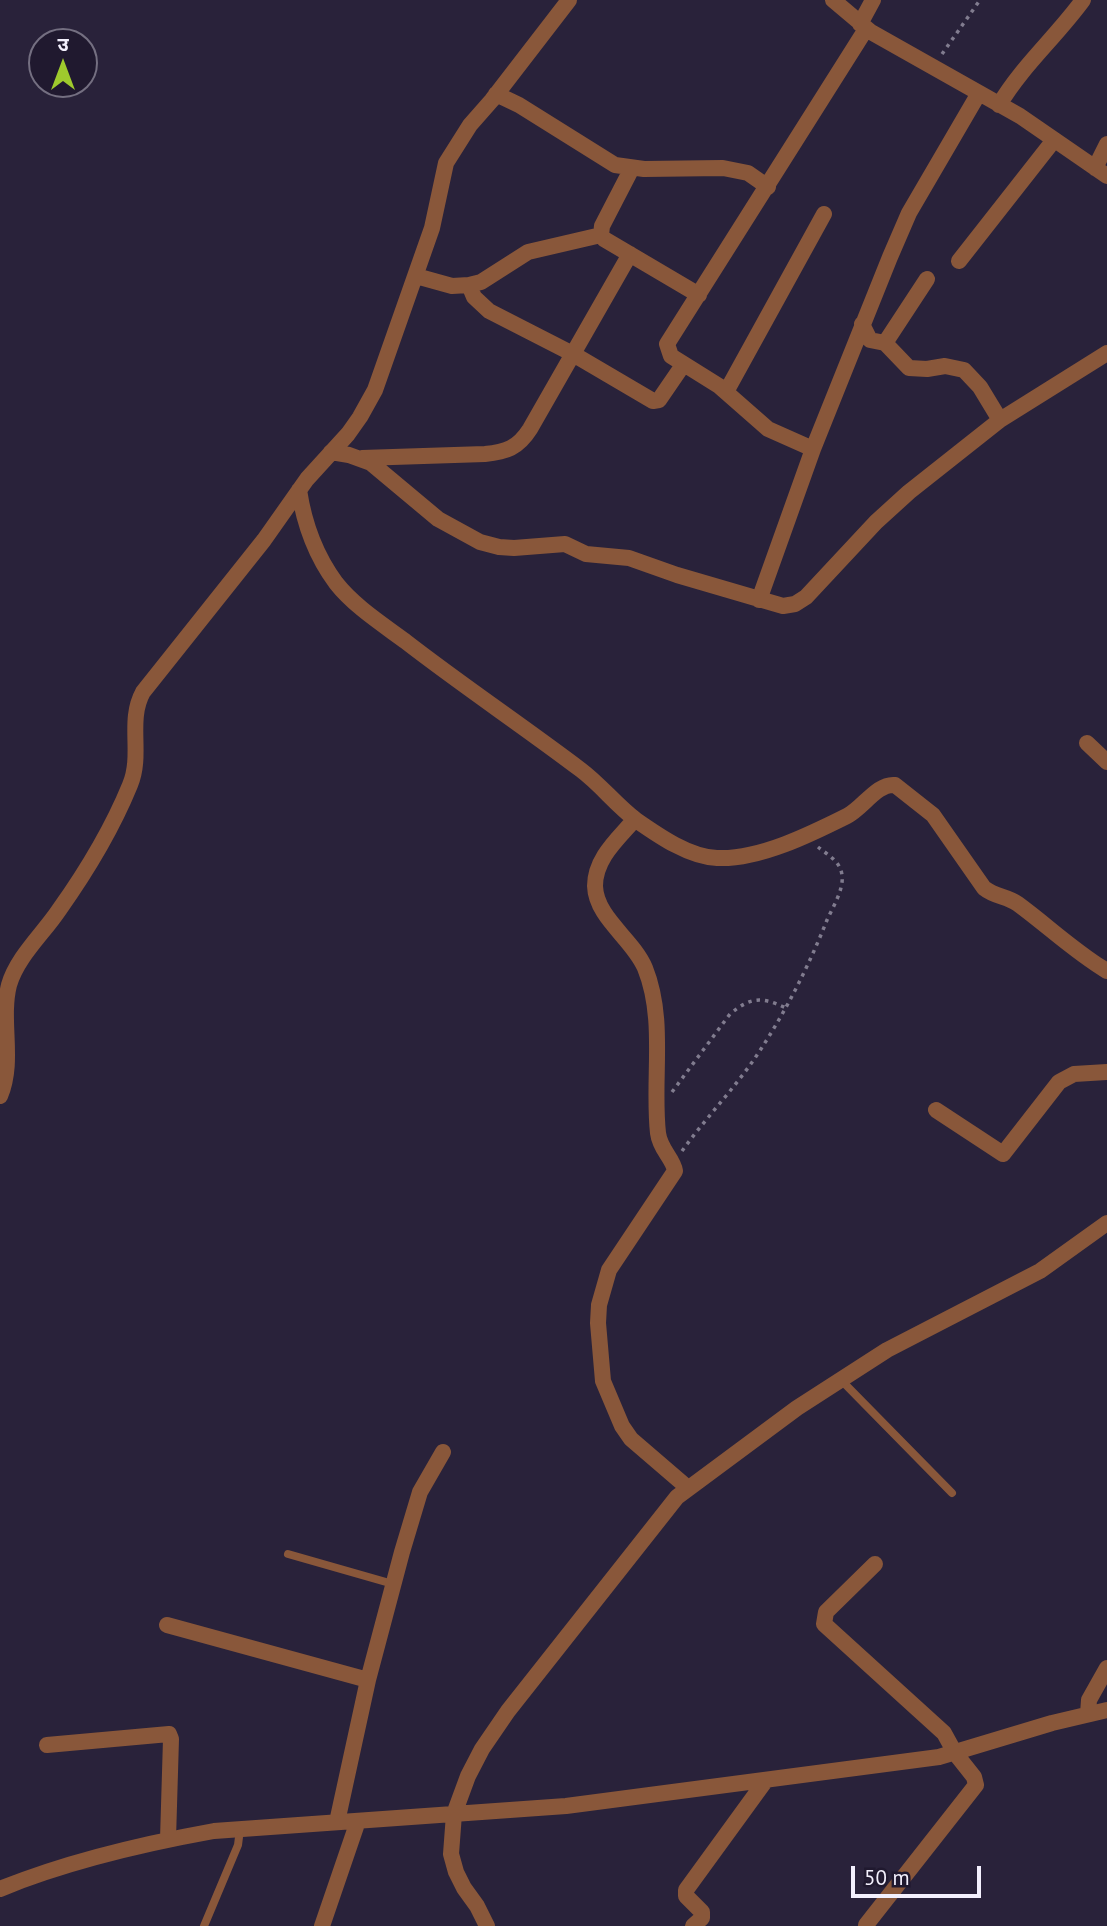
<!DOCTYPE html>
<html>
<head>
<meta charset="utf-8">
<style>
  body { margin:0 }
  #map { position:relative; width:1107px; height:1926px; overflow:hidden; background:#29223a; font-family:"PT Sans","Noto Sans Devanagari",sans-serif }
  canvas { display:block }
  .north { position:absolute; left:28px; top:28px; width:70px; height:70px; box-sizing:border-box; background:#20192f; border:2px solid #746f81; border-radius:50%; rotate:0deg; font-size:19px; font-weight:700; line-height:28px; text-align:center; color:#f3f0fd }
  .north::after { content:''; display:block; margin:auto; width:24px; height:32px; background:#9fca2d; clip-path:polygon(50% 0,100% 100%,50% 72%,0 100%) }
  .scale { position:absolute; left:851px; top:1866px; width:130px; height:32px; box-sizing:border-box; border:4px solid #f3f0fd; border-top:0; padding-left:9px; font-size:21px; line-height:24px; white-space:nowrap; color:#f3f0fd; -webkit-text-stroke:5px #20192f; paint-order:stroke }
</style>
</head>
<body>
<div id="map">
<canvas width="1107" height="1926"></canvas>
<div class="north">उ</div>
<div class="scale">50 m</div>
</div>
<script>
const ctx = document.querySelector('canvas').getContext('2d');
ctx.lineJoin = 'round';
function strokePath(path, color, width, dash) { ctx.strokeStyle = color; ctx.lineWidth = width; ctx.lineCap = dash ? 'butt' : 'round'; ctx.setLineDash(dash || []); ctx.stroke(path); }
strokePath(new Path2D(`
  M 942,54 L 980,0
  M 672,1092 L 730,1014 C 752,996 762,997 786,1008
  M 682,1151 C 705,1119 733,1090 755,1058 C 784,1015 808,968 827,920 C 833,907 844,889 842,875 C 840,861 828,855 818,847`), '#817c8f', 3.5, [3.5, 5]);
strokePath(new Path2D(`
  M 841,1380 L 952,1493
  M 288,1554 L 393,1584
  M 204,1926 L 238,1845 L 240,1829`), '#89573a', 8);
strokePath(new Path2D(`
  M 833,0 L 871,32 L 1020,116 L 1107,176
  M 860,24 L 873,0
  M 496,94 L 519,105 L 615,165 L 644,169 L 723,168 L 748,173 L 768,187
  M 999,105 C 1022,66 1056,37 1083,0
  M 632,168 L 602,226 L 601,235 L 604,239 L 699,295
  M 1095,168 L 1107,144
  M 959,261 L 1054,140
  M 416,276 L 452,286 L 469,285 L 481,282 L 528,252 L 601,235
  M 469,285 L 474,297 L 489,311 L 573,354 L 653,401 L 659,400 L 683,365
  M 862,324 L 870,340 L 885,343 L 909,368 L 927,369 L 945,366 L 964,370 L 980,387 L 1000,420
  M 885,343 L 927,279
  M 726,392 L 824,214
  M 813,449 L 768,429 L 719,386 L 671,356 L 667,344 L 866,29
  M 331,452 L 349,455 L 371,463 L 438,519 L 480,542 L 499,547 L 514,548 L 565,544 L 586,554 L 629,558 L 677,575 L 783,606 L 795,604 L 806,597 L 876,522 L 909,492 L 1000,420 L 1107,353
  M 362,458 L 485,454 C 506,452 518,448 530,429 L 630,254
  M 299,490 C 304,523 316,556 336,583 C 354,606 382,624 405,641 C 463,686 523,726 581,770 C 601,785 616,805 636,820 C 659,836 689,857 717,858 C 759,860 811,834 847,816 C 863,808 877,783 895,785 L 933,815 L 984,888 C 995,897 1007,896 1018,904 C 1048,926 1075,952 1107,971
  M 759,600 L 813,449 L 890,257 L 909,213 L 979,93
  M 1087,743 L 1107,762
  M 635,819 C 618,839 595,858 595,886 C 596,918 633,939 645,968 C 666,1020 652,1079 658,1133 C 660,1150 673,1158 675,1171 L 609,1270 L 599,1305 L 598,1323 L 603,1381 L 622,1426 L 631,1439 L 688,1488
  M 0,1096 C 15,1061 0,1021 9,985 C 17,957 43,934 59,910 C 86,872 112,829 130,785 C 143,754 127,721 143,692 L 264,540 L 307,479 L 348,434 L 360,417 L 375,390 L 432,228 L 446,163 L 470,125 L 492,100 L 569,0
  M 936,1110 L 1003,1154 L 1059,1082 L 1074,1074 L 1107,1072
  M 167,1625 L 368,1680
  M 1088,1714 L 1089,1700 L 1107,1668
  M 47,1745 L 169,1734 L 171,1739 L 168,1839
  M 337,1822 L 368,1680 L 402,1552 L 420,1492 L 443,1452
  M 0,1889 C 68,1861 142,1844 214,1831 L 566,1806 L 939,1757 L 1052,1723 L 1107,1710
  M 866,1925 L 976,1785 L 974,1777 L 955,1753 L 944,1733 L 824,1624 L 826,1612 L 875,1564
  M 322,1926 L 358,1821
  M 487,1926 L 477,1906 L 464,1888 L 456,1872 L 451,1854 L 454,1814 L 468,1776 L 482,1749 L 508,1711 L 677,1497 L 797,1408 L 887,1350 L 1040,1271 L 1107,1223
  M 693,1926 L 702,1918 L 702,1912 L 686,1896 L 686,1890 L 766,1780`), '#89573a', 16);
</script>
</body>
</html>
